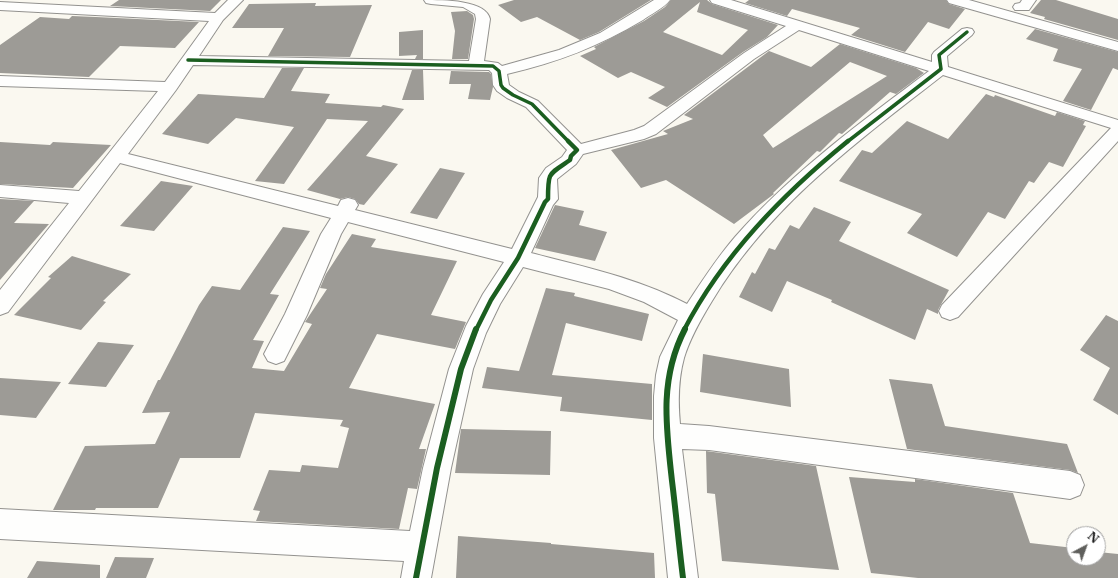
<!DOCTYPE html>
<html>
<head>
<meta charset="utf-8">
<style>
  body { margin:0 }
  #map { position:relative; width:1118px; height:578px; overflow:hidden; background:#faf8f0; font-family:"Libre Baskerville",serif }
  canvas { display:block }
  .north { position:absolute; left:1066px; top:526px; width:40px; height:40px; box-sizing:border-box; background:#fff; border:1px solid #9e9e9e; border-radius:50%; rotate:41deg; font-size:11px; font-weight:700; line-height:16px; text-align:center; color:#0c0c0c }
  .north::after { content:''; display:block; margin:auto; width:14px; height:18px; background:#5f5f5c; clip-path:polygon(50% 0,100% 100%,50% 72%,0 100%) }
</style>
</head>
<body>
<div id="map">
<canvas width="1118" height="578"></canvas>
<div class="north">N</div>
</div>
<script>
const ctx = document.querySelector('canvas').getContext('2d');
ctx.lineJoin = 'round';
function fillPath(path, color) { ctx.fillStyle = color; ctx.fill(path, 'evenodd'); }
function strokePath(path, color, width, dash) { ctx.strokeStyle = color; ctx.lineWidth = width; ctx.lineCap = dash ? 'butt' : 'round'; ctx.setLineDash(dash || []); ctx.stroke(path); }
fillPath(new Path2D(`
  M 119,0 L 221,0 L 210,11 L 110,6 Z
  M 514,0 L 651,0 L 599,32 L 580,40 L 537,17 L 521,22 L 498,5 Z
  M 671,0 L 707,0 L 712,4 L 778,25 L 767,37 L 743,52 L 667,107 L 648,98 L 665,87 L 631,72 L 618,78 L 580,56 L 596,49 L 594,47 L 644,21 L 665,7 ZM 700,2 L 697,12 L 748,30 L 722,55 L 663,32 Z
  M 749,0 L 946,0 L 949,4 L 965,9 L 949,29 L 928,22 L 905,52 L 851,35 L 860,28 L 792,9 L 787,16 L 745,3 Z
  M 1041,0 L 1056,0 L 1118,19 L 1118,40 L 1044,19 L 1045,17 L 1030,13 Z
  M 316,3 L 315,6 L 372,5 L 350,57 L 268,56 L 284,28 L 232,28 L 249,4 Z
  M 467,11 L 473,15 L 474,19 L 468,59 L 452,59 L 455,31 L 451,12 Z
  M 72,16 L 96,17 L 199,22 L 175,48 L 120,46 L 89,77 L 0,73 L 0,45 L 40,17 L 69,19 Z
  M 1035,29 L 1118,52 L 1118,70 L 1113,68 L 1091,110 L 1063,101 L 1082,69 L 1053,61 L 1058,49 L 1026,39 Z
  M 423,30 L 423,59 L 415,59 L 417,55 L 399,56 L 399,32 Z
  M 840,44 L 916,68 L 924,73 L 896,94 L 890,92 L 842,134 L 839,133 L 820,152 L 817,151 L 773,193 L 774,194 L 734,224 L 666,180 L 641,188 L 611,150 L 668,134 L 663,131 L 693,119 L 684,115 L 769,51 L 811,67 ZM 850,62 L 887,76 L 773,148 L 763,135 Z
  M 282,68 L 304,68 L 291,91 L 330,94 L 325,103 L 381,107 L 383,105 L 404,109 L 366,156 L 398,164 L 364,205 L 359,204 L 355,199 L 348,197 L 340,199 L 307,190 L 368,121 L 327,119 L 284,184 L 255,181 L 294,127 L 236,118 L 208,144 L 162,134 L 198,94 L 264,98 Z
  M 412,70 L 423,70 L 424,100 L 402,100 Z
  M 451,71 L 489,72 L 491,74 L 493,87 L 490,100 L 468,99 L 471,84 L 449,84 Z
  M 986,94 L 994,97 L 995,95 L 1055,116 L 1057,112 L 1085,121 L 1083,125 L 1086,126 L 1063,167 L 1049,162 L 1034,183 L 1029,181 L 1005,219 L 988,212 L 957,257 L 907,233 L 922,214 L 839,181 L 862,150 L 872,153 L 907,121 L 948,139 Z
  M 0,142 L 50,145 L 53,142 L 111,145 L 73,188 L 0,184 Z
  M 440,168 L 465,173 L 437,219 L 410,213 Z
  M 161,181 L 193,186 L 154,231 L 120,226 Z
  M 0,199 L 34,201 L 14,223 L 49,224 L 0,280 Z
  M 555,205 L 584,211 L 579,225 L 607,232 L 595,261 L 535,248 Z
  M 814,207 L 851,222 L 839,241 L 949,290 L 938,310 L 938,314 L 927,309 L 915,340 L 831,302 L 832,300 L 787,281 L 772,312 L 739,297 L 752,272 L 755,274 L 769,248 L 775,250 L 790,225 L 799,229 Z
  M 283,227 L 310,231 L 270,294 L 279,295 L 253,340 L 264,341 L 252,368 L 284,371 L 312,324 L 305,322 L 327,289 L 320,288 L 326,274 L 352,234 L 376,239 L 371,247 L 457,261 L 431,315 L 466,322 L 455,349 L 377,334 L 349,388 L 435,404 L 419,449 L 426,449 L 417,489 L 408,488 L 399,529 L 256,521 L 260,511 L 253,510 L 269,470 L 300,472 L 302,465 L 338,468 L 349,428 L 340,426 L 343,420 L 255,413 L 240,458 L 180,458 L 158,508 L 96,508 L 95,510 L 53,510 L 85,446 L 155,444 L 170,412 L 142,413 L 158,380 L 160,380 L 199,305 L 212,286 L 240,290 Z
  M 72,256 L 131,274 L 103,301 L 106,302 L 81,330 L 14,315 L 51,278 L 48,277 Z
  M 546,288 L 575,293 L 574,296 L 649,314 L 642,341 L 566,323 L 552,375 L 652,384 L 652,420 L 560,411 L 562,397 L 482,388 L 487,367 L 519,371 Z
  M 1106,315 L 1118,321 L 1118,415 L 1093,400 L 1110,368 L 1080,350 Z
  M 98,342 L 134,345 L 106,387 L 68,384 Z
  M 703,354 L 789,369 L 791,407 L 700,392 Z
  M 0,378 L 61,382 L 36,418 L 0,415 Z
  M 889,379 L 932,384 L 945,426 L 1067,444 L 1078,473 L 1070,470 L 907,449 Z
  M 461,429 L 551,431 L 550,475 L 455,473 Z
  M 706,451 L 816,466 L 839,570 L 722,561 L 715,494 L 707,493 Z
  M 849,477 L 915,482 L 915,479 L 1013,493 L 1030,543 L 1074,548 L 1074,558 L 1098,558 L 1098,552 L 1118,554 L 1118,578 L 918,578 L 871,573 Z
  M 458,536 L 551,543 L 551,544 L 654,553 L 655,578 L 456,578 Z
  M 115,557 L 154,558 L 146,578 L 106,578 Z
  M 37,561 L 100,565 L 100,578 L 27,578 Z`), '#9d9b96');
const minor = new Path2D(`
  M 228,0 L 243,0 L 223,20 L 199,56 L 469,61 L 476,19 L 475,14 L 463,7 L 431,4 L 426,3 L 424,0 C 444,0 486,0 490,19 L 484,61 L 498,63 L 502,66 L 559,50 L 600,33 L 654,0 L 670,0 C 664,8 651,14 643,20 C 600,46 556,63 507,74 L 509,85 L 519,92 L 538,101 L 581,144 L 634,130 L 644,126 L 744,53 L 786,26 L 712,3 L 710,0 L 731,0 L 932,62 L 932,55 L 934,52 L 962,29 L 967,28 L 972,29 L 974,32 L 972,35 L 947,56 L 948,67 L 1118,120 L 1118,141 L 958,317 L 950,320 L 942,317 L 939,311 L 942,305 L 1111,128 L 943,75 C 858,141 768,207 712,301 C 701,319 690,338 684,358 C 678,380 678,402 680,424 L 709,426 L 1070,471 L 1080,475 L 1084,485 L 1080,495 L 1070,499 L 709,450 L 682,449 L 698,578 L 668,578 L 654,438 L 654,396 L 656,375 L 660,357 L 678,320 L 644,302 L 609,289 L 523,267 L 500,304 L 486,333 L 473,369 L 451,468 L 431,578 L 401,578 L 404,561 L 0,539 L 0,509 L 410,531 L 423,468 L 449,369 L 466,326 L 483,294 L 504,262 L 348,222 L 341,234 L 307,315 L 284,361 L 276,364 L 268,361 L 264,354 L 285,314 L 321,234 L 331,218 L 120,163 L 8,312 L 0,315 L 0,290 L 69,203 L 0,197 L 0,185 L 79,191 L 158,91 L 0,86 L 0,76 L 165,82 L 209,21 L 0,10 L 0,2 L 215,13 ZM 799,30 L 929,71 C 861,122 791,173 735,237 C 717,258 702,281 687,304 C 637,278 585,267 531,253 L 553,205 L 558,199 L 557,179 L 576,164 L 583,154 L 644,139 L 656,134 L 754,59 ZM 193,65 L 489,70 L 492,73 L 493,85 L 497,91 L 507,98 L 526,107 L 567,150 L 562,157 L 546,168 L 539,178 L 538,197 L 512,249 L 355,210 L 358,205 L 355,200 L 348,198 L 341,200 L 338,206 L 128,154 L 176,90 Z
  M 947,0 L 969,0 L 1118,42 L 1118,51 L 949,3 Z
  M 1022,0 L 1036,0 L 1029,10 L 1015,10 L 1013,7 L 1015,4 L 1020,3 Z`);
strokePath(minor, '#93928f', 2);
fillPath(minor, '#fefefd');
strokePath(new Path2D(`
  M 188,60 L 493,66 L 499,71 L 501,85 L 503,88 L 513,95 L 532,104 L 569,142
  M 847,142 L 941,69 L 939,55 L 967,32`), '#1b5e20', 3.5);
strokePath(new Path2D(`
  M 476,330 L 491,300 L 518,258 L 545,202 L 548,199 C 548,172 548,175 570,160 L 571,156 L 577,150 L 568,141
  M 684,330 C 723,255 783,194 848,141`), '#1b5e20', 4.5);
strokePath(new Path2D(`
  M 416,578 L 437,468 L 461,369 L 476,329
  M 683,578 C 679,546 676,513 672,481 C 666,427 659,379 685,329`), '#1b5e20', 6);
</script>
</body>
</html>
